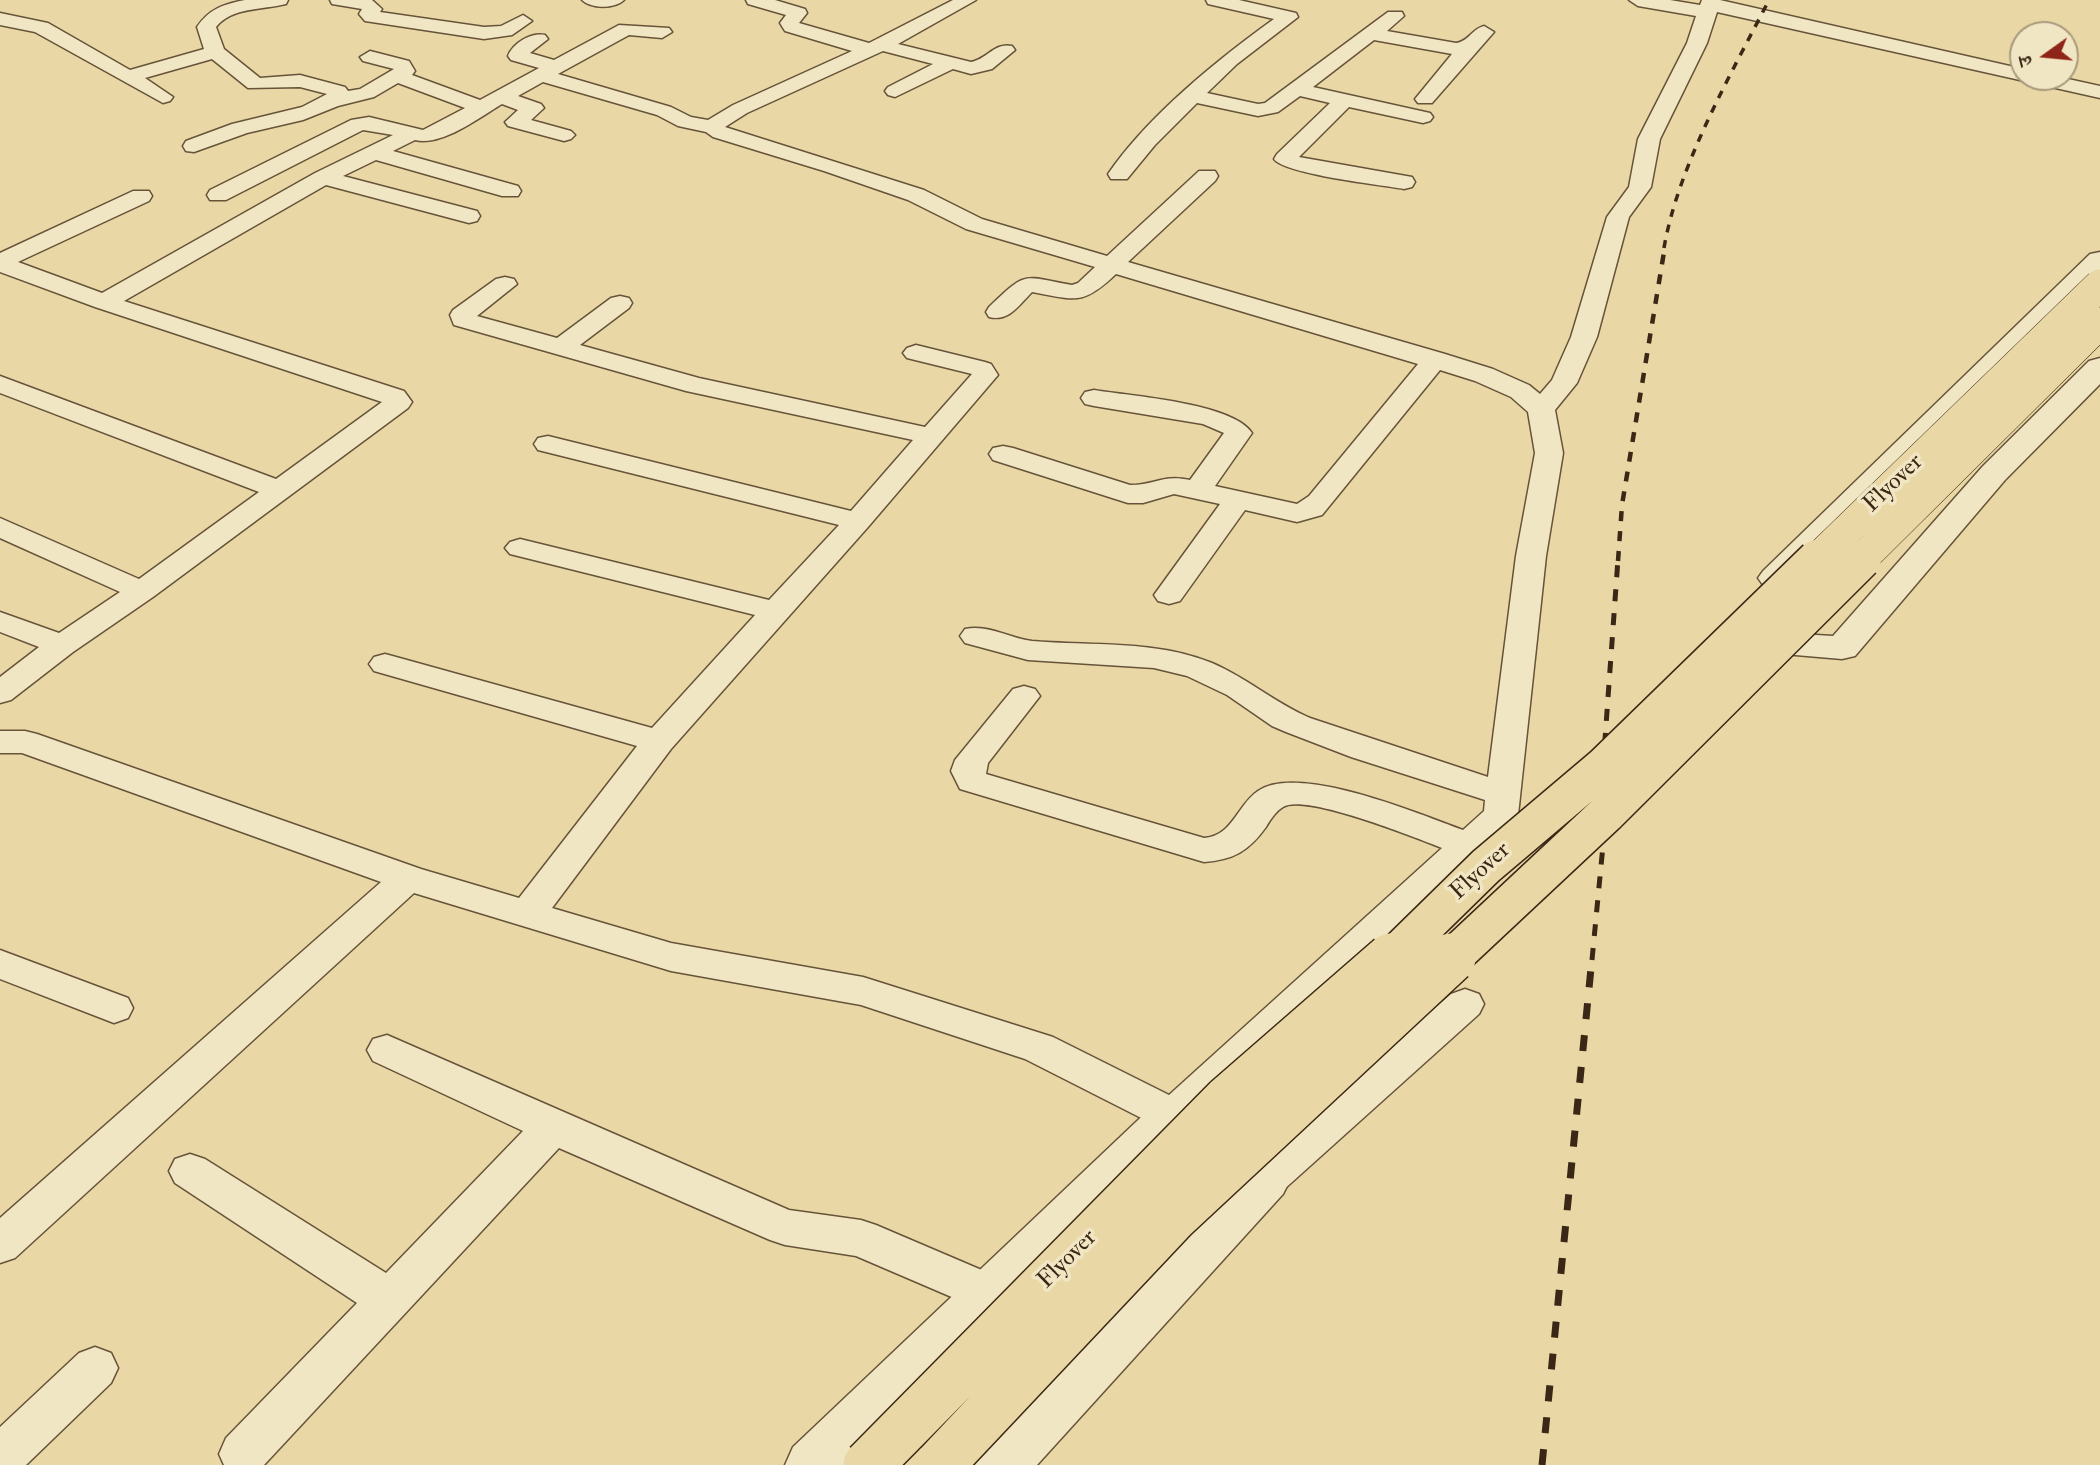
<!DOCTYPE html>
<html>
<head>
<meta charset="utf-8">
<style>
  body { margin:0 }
  #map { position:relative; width:2100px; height:1465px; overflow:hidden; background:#e9d8a5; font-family:"IM FELL Double Pica","Noto Serif Devanagari",serif }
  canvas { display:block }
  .north { position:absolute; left:2009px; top:21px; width:70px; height:70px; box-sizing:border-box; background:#f1e6c4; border:2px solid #a89a7e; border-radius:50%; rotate:255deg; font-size:19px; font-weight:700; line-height:28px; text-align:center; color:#3b2715 }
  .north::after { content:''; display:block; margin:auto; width:24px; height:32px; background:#8f2418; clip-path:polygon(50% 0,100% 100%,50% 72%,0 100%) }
</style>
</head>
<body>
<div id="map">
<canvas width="2100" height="1465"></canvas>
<div class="north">उ</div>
</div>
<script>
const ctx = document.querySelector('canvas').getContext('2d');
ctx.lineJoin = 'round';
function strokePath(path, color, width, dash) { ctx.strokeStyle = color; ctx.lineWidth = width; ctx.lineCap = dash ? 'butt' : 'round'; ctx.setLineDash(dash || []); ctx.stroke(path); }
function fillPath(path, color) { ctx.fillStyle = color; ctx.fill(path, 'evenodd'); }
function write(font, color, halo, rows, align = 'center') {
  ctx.font = font + ' "IM FELL Double Pica",serif'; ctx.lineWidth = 7; ctx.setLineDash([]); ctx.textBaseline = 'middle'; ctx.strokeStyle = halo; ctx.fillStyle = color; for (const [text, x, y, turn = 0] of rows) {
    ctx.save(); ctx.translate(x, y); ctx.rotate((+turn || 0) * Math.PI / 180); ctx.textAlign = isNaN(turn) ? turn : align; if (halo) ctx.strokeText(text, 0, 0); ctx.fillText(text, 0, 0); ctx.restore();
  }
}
const minor = new Path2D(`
  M 245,0 L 288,0 L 286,4 C 262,10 232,7 216,27 L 224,49 L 260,78 L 300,75 L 345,87 L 348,91 L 360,89 L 394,69 L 363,61 L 360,57 L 370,51 L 409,61 L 415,71 L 412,75 L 480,100 L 539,68 L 511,60 L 508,56 C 513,43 531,32 545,35 L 548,39 L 530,53 L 554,60 L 619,25 L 669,28 L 672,32 L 662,38 L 629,35 L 558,74 L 671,107 L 691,117 L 708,120 L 733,105 L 852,51 L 785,31 L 780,23 L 786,15 L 748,4 L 746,0 L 775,0 L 805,9 L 807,13 L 799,23 L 869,43 L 953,0 L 976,0 L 898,44 L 971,62 C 987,59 995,42 1012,46 L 1015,50 L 992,69 L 971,74 L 953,69 L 895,97 L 888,95 L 885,91 L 888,87 L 933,64 L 883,51 L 747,113 L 725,127 L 924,190 L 982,219 L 1107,256 L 1199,171 L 1215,171 L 1218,176 L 1215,181 L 1128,262 L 1445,354 L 1493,369 L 1529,385 L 1540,394 L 1552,380 L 1571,337 L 1607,217 L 1629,187 L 1638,139 L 1687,43 L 1696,16 L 1638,6 L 1629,0 L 1670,0 L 1700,5 L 1702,0 L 1720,0 L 2023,69 L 2023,77 L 2059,77 L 2100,86 L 2100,98 L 1717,12 L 1707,43 L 1660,139 L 1651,187 L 1629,217 L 1597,337 L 1577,383 L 1555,410 L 1563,453 L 1546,556 L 1518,815 L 1482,854 L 1187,1127 L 1173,1132 L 1159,1127 L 1025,1059 L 861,1005 L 671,971 L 414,893 L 15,1258 L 0,1263 L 0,1218 L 381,882 L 22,753 L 0,753 L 0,731 L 25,731 L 37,734 L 421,869 L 519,898 L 637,746 L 374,671 L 369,664 L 374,657 L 385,654 L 396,657 L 652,728 L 755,615 L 510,554 L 505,548 L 510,542 L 520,539 L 769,600 L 839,525 L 538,450 L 534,444 L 538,438 L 548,436 L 851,511 L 913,440 L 686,391 L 454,325 L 450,315 L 453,310 L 496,279 L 505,277 L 514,279 L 517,284 L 477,316 L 557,338 L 611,298 L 620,296 L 629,298 L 632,303 L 629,308 L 580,345 L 699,378 L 925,427 L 972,374 L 907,358 L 903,353 L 907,348 L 916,345 L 985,362 L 991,364 L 998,375 L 868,527 L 671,749 L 552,908 L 671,943 L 863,977 L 1053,1037 L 1169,1095 L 1442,848 C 1416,838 1305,793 1283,807 C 1276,811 1270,820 1266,827 C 1249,851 1233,860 1204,862 L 960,789 L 951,771 L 955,760 L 1013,689 L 1024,686 L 1035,689 L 1040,696 L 988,763 L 986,774 L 1204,838 C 1233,836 1237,805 1258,791 C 1298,763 1419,814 1463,830 L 1484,811 L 1485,800 L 1351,757 L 1286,732 L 1272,726 L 1227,695 L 1187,676 L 1154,668 L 1028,660 L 965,643 L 960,636 L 965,629 C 988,624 1009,638 1032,641 C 1091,646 1156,640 1212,663 C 1247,678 1275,703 1310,718 L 1488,777 L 1516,556 L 1535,453 L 1528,412 L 1511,397 L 1475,381 L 1440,370 L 1322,515 L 1297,522 L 1245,510 L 1180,601 L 1169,604 L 1158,601 L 1154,595 L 1220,504 L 1174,494 L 1143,503 L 1128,503 L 993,460 L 989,454 L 993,448 L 1003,446 L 1013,448 L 1130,485 C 1155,485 1163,474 1190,480 L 1224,433 L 1203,424 L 1094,406 L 1085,404 L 1081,398 L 1085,392 L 1094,390 C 1130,396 1233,403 1252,433 L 1215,486 L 1297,504 L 1309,496 L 1418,364 L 1116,274 C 1082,306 1076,300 1032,292 C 1019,305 1009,322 989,317 L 986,312 L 989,307 C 1028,270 1021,276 1072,285 L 1078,283 L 1095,267 L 966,229 L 908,200 L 824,171 L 713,137 L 706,132 L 678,126 L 657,115 L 543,82 L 518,96 L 541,104 L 544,108 L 531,120 L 571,131 L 575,135 L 571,139 L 564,141 L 508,126 L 505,122 L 518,110 L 502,104 C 480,117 441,147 415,140 L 393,151 L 518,186 L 521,191 L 518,196 L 502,196 L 376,160 L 343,176 L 477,211 L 480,216 L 477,221 L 469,223 L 326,185 L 124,301 L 404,391 L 412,402 L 408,408 L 153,597 L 73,652 L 11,700 L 0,703 L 0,677 L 39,647 L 0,632 L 0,612 L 59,633 L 120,592 L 0,538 L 0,518 L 139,579 L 259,492 L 0,393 L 0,376 L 276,479 L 382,402 L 95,307 L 0,272 L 0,253 L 133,191 L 149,191 L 152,196 L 149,201 L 18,262 L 102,293 L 315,173 L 393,135 L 363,130 L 226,200 L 210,200 L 207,195 L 210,190 L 351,120 L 369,117 L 423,130 L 465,108 L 398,83 L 374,97 L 338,106 L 303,120 L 247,133 L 194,152 L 186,151 L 183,146 L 186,141 L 232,124 L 302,107 L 327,94 L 300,87 L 248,88 L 212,59 L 145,78 L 173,97 L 170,101 L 163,103 L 35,32 L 0,25 L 0,13 L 48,23 L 130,70 L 204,49 L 197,27 C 209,9 224,4 245,0 Z
  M 330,0 L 372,0 L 382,9 L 380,12 L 484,27 L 501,26 L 523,15 L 532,21 L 512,35 L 484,39 L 365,21 L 359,14 L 362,9 L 332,4 Z
  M 582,0 L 624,0 C 615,9 591,9 582,0 Z
  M 1206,0 L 1239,0 L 1296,13 L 1298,17 L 1237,64 L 1207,93 L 1258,104 L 1265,103 L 1388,12 L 1402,12 L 1404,16 L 1387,31 L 1456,43 C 1468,42 1472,29 1484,26 L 1494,32 L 1432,103 L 1418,103 L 1415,99 L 1452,54 L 1374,40 L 1313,87 L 1430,113 L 1433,117 L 1430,121 L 1423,123 L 1349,107 L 1299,157 L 1412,177 L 1415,182 L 1412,187 L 1404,189 C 1382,185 1284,174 1274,159 L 1277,154 L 1330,103 L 1300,96 L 1278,112 L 1258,116 L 1197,103 L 1155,145 L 1127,179 L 1111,179 L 1108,174 C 1148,116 1217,60 1274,19 L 1208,4 Z
  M 0,950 L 128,998 L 133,1008 L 128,1018 L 114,1023 L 0,979 Z
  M 1465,989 L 1479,994 L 1484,1004 L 1479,1014 L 1281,1192 L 1266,1197 L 1251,1192 L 1245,1180 L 1251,1168 L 1451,994 Z
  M 387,1035 L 789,1210 L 861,1220 L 876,1225 L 1005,1280 L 1011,1294 L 1005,1308 L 989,1313 L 856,1256 L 785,1245 L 770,1240 L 559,1148 L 264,1465 L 224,1465 L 219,1454 L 226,1438 L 357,1303 L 175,1183 L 169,1171 L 175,1159 L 190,1154 L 205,1159 L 386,1273 L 523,1131 L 373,1061 L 367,1050 L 373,1039 Z
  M 95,1347 L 111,1353 L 118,1368 L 111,1383 L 26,1465 L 0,1465 L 0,1427 L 79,1353 Z`);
const tertiary = new Path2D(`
  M 2100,252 L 2100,275 L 1787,585 L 1775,588 L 1763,585 L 1758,578 L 1763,571 L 2090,254 Z
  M 2100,358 L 2100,384 L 2005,480 L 1855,656 L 1842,659 L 1737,650 L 1732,642 L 1737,634 L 1750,631 L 1833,636 L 1983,466 L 2089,361 Z
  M 1173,1097 L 1190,1103 L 1283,1166 L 1290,1180 L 1283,1194 L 1037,1465 L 973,1465 L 981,1447 L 1233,1183 L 1176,1143 L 851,1465 L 785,1465 L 793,1447 L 1156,1103 Z`);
strokePath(minor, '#665339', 3);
strokePath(tertiary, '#665339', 3);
fillPath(minor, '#f1e6c4');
fillPath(tertiary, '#f1e6c4');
strokePath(new Path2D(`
  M 1664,248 C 1678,166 1731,74 1769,0`), '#3b2715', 3.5, [8, 8]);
strokePath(new Path2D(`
  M 1618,561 L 1622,505 L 1665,246`), '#3b2715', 4.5, [10, 10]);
strokePath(new Path2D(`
  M 1592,960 L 1606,814 L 1603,767 L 1618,559`), '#3b2715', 5, [12, 12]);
strokePath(new Path2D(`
  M 1542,1465 L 1592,958`), '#3b2715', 7, [16, 16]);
const trunkBridgeFar2 = new Path2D(`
  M 1815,561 L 2100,285
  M 1860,561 L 2100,323`);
const trunkBridgeFar1 = new Path2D(`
  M 1390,960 L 1486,866 L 1603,767 L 1817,559
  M 1450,960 L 1606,814 L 1862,559`);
const trunkBridge = new Path2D(`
  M 868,1465 L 1228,1100 L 1391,958
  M 939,1465 L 1174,1216 L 1451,958`);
strokePath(trunkBridgeFar2, '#3b2715', 32, []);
strokePath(trunkBridgeFar1, '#3b2715', 41, []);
strokePath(trunkBridge, '#3b2715', 52, []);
strokePath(trunkBridgeFar2, '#e9d8a5', 31);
strokePath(trunkBridgeFar1, '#e9d8a5', 38);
strokePath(trunkBridge, '#e9d8a5', 49);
write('24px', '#3b2715', '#f1e6c4', [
  ["Flyover",1894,484,-44],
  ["Flyover",1481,872,-43],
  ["Flyover",1068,1260,-45]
]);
</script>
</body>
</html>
